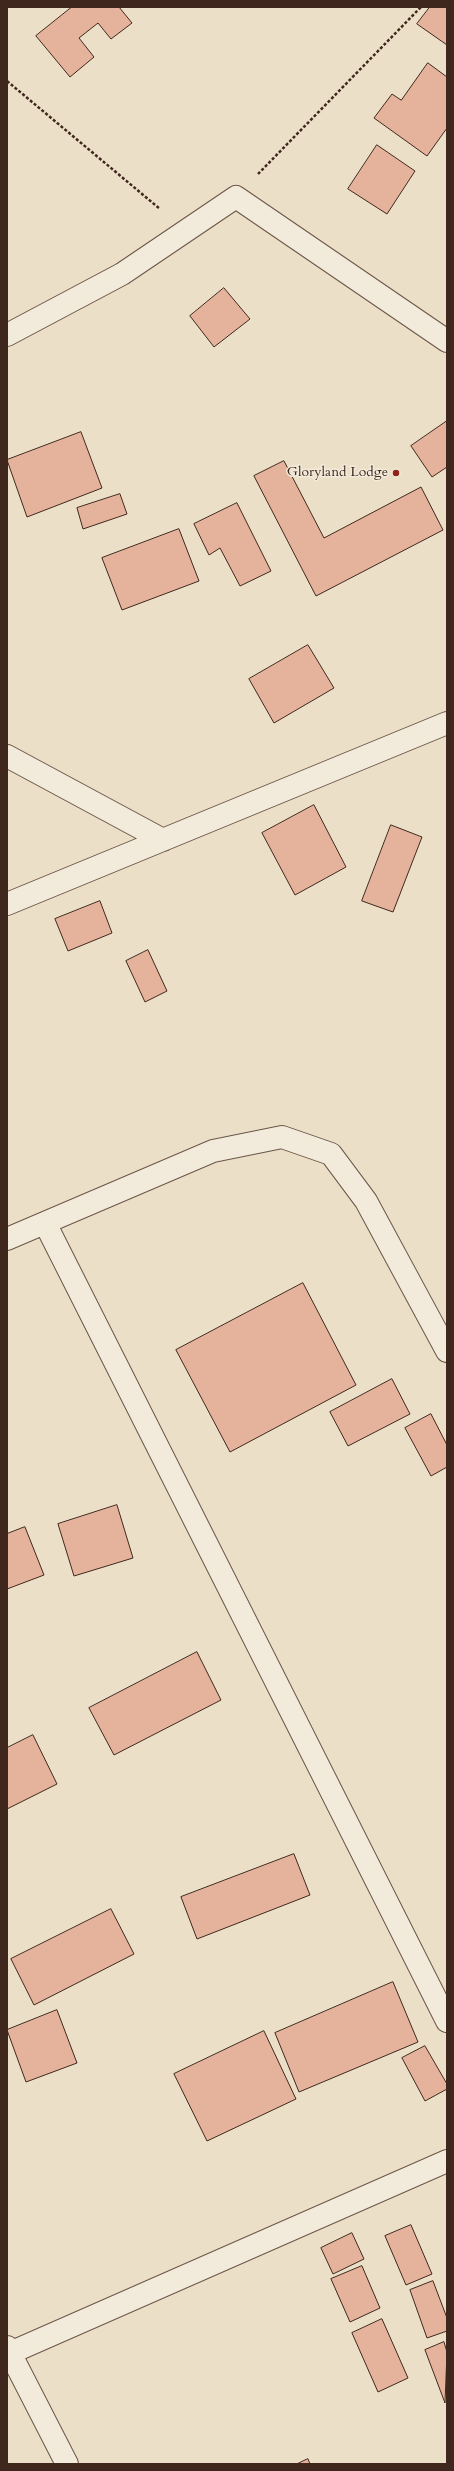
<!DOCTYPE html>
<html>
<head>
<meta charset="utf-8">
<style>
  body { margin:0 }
  #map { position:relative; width:454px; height:2471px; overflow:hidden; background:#ebe0c7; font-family:Cardo,serif }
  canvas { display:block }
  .frame { position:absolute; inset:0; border:8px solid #40271e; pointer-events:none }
</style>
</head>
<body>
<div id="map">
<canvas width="454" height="2471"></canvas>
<div class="frame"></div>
</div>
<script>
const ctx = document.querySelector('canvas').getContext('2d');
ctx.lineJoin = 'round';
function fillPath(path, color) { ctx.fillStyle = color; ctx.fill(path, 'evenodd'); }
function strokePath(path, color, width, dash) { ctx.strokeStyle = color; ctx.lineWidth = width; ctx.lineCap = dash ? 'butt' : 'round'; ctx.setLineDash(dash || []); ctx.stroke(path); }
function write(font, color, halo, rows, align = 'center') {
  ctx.font = font + ' Cardo,serif'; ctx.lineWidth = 3; ctx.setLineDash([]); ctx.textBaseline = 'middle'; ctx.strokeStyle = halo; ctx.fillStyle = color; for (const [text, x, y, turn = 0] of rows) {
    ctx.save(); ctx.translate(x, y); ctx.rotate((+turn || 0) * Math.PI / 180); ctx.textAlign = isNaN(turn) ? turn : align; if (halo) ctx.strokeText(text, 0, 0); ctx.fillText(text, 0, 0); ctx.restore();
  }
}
const building = new Path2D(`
  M 72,7 L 119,7 L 132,23 L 111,39 L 98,23 L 79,38 L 94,57 L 70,77 L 36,36 Z
  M 430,7 L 447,7 L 447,45 L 417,24 Z
  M 428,63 L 447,77 L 447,128 L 427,156 L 374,118 L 392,94 L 401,100 Z
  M 377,145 L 415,171 L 387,214 L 348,189 Z
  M 224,288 L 250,319 L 214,347 L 190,316 Z
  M 447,421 L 447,467 L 432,477 L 411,446 Z
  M 81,432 L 102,488 L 27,517 L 7,460 Z
  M 284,461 L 324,538 L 421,487 L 443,530 L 316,596 L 254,476 Z
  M 120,494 L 127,514 L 83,529 L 77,508 Z
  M 237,503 L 271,571 L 240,586 L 220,548 L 209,555 L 194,524 Z
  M 179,529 L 199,581 L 122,610 L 102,558 Z
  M 308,645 L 334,688 L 274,723 L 249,679 Z
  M 314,805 L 346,867 L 295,895 L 262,833 Z
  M 391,825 L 422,837 L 393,912 L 362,901 Z
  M 100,901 L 112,933 L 68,951 L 55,919 Z
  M 148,950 L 167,991 L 145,1002 L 126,961 Z
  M 303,1283 L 356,1385 L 230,1452 L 176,1350 Z
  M 392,1379 L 410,1414 L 348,1446 L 330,1412 Z
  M 431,1414 L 447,1445 L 447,1467 L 431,1476 L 405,1428 Z
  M 117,1505 L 133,1558 L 74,1576 L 58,1524 Z
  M 25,1527 L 44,1575 L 7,1589 L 7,1534 Z
  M 197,1652 L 221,1700 L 114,1755 L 89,1708 Z
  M 33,1735 L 57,1784 L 7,1809 L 7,1748 Z
  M 294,1854 L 310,1895 L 197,1939 L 181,1897 Z
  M 111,1909 L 134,1954 L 34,2005 L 11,1959 Z
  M 393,1982 L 418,2042 L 299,2092 L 275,2033 Z
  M 57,2010 L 77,2063 L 26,2082 L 7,2030 Z
  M 264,2031 L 296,2099 L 207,2141 L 174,2074 Z
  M 425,2046 L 447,2084 L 447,2089 L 425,2101 L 402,2058 Z
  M 411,2225 L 432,2274 L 406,2285 L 385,2236 Z
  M 352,2233 L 364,2259 L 333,2274 L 321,2248 Z
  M 362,2266 L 380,2308 L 350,2322 L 331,2279 Z
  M 433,2281 L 447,2318 L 447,2331 L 427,2338 L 410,2290 Z
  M 382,2319 L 408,2378 L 378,2392 L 352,2333 Z
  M 444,2342 L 447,2352 L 445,2403 L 425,2350 Z
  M 308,2459 L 310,2464 L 297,2464 Z`);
fillPath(building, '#e5b39b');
strokePath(building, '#40271e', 1);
const minor = new Path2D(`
  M 7,335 L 122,274 L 236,197 L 447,341
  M 7,756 L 163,840
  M 7,904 L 447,723
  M 45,1223 L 447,2021
  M 7,1239 L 213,1151 L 282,1137 L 331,1154 L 366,1201 L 447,1351
  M 7,2347 L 67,2464
  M 10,2353 L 447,2161`);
strokePath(minor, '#6b5548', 24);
strokePath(new Path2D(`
  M 7,81 L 160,209
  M 258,174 L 421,7`), '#40271e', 2.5, [3, 2]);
strokePath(minor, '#f2ebdb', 22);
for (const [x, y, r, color] of [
  [396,473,4,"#8f2418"]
]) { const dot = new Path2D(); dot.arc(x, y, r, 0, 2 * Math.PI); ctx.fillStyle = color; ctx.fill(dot); strokePath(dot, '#f2ebdb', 1.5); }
write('14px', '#40271e', '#f2ebdb', [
  ["Gloryland Lodge",388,473]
], 'right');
</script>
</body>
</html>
